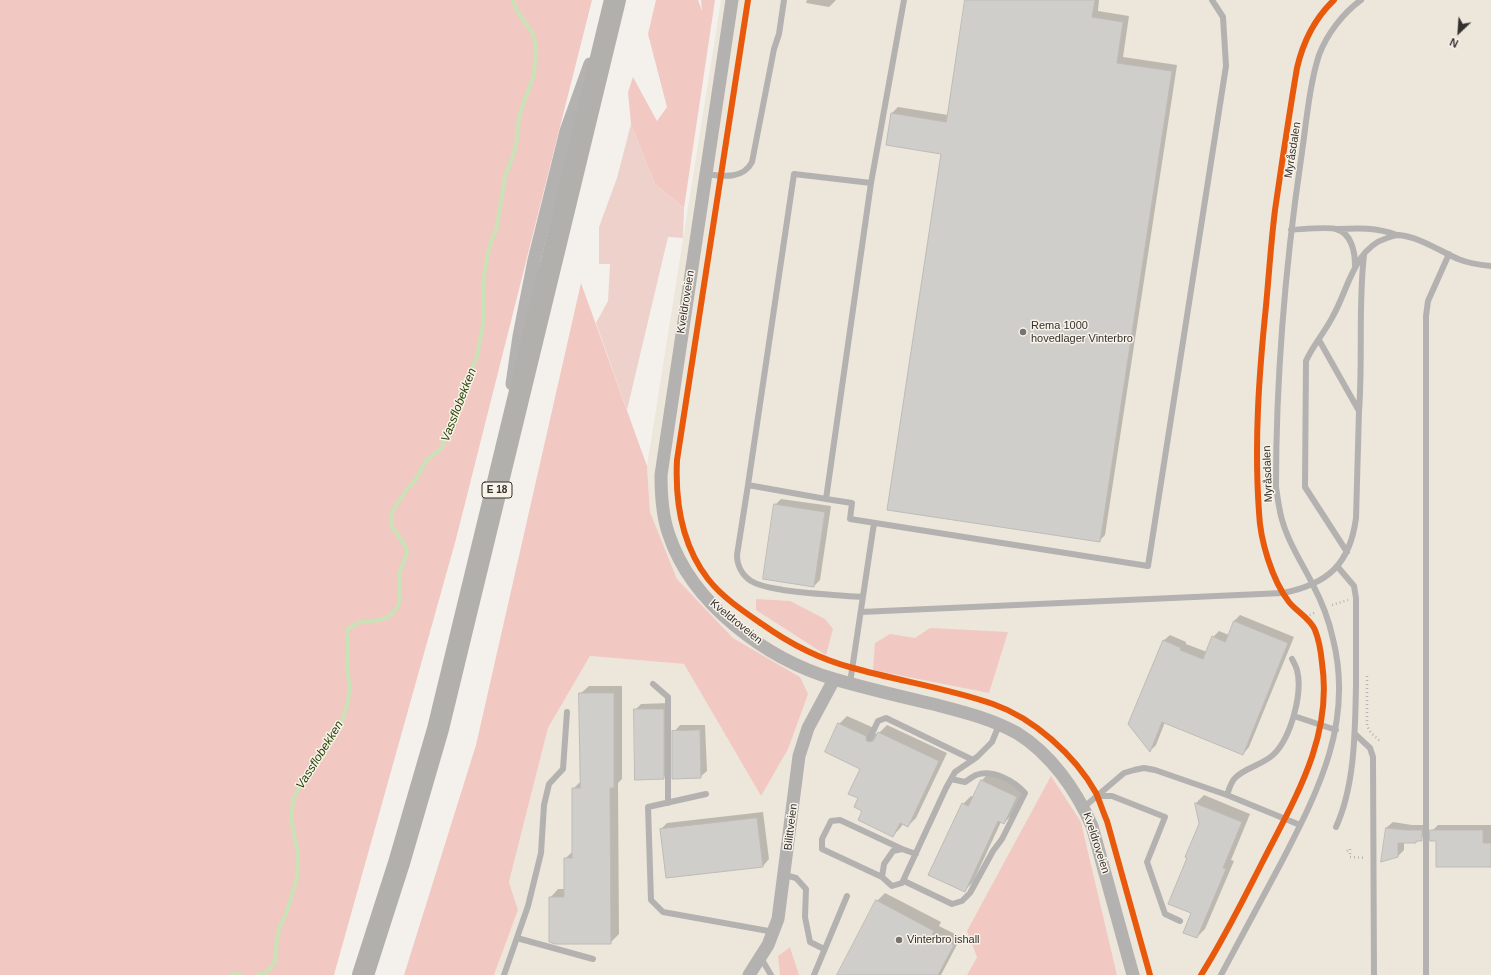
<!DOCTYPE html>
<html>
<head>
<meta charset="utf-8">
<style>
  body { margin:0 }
  #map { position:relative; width:1491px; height:975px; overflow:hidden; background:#f4f1ec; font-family:Helvetica,sans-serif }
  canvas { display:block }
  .north { position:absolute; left:1439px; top:12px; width:40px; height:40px; -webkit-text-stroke:3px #f8f2e9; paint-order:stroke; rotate:205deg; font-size:11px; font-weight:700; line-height:16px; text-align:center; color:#33312d }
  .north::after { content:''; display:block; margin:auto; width:14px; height:18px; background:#33312d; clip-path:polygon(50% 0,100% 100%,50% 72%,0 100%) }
</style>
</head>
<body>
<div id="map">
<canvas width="1491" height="975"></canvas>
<div class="north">N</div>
</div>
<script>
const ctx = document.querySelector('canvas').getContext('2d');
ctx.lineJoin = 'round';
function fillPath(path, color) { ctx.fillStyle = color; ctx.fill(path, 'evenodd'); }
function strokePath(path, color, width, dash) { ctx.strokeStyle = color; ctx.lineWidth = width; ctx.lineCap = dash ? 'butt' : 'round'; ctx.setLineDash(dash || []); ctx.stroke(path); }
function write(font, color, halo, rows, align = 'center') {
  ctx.font = font + ' Helvetica,sans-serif'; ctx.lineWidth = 3; ctx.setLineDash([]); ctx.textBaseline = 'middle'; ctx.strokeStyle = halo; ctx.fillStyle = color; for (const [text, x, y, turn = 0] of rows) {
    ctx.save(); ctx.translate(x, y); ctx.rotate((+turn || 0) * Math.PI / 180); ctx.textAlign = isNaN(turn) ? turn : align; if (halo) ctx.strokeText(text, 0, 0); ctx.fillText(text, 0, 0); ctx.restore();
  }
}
fillPath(new Path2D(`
  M 721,0 L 1491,0 L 1491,975 L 1117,975 L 1081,822 L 977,957 L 967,975 L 799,975 L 790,947 L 778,956 L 780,975 L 494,975 L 518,910 L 509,882 L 548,728 L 590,656 L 684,664 L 761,796 L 800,677 L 733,638 L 677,579 L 650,512 L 647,466 Z`), '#ede6db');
fillPath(new Path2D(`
  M 631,124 L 655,184 L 684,208 L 683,238 L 668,237 L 627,410 L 596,323 L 608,301 L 610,264 L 599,264 L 599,227 L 617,178 Z`), '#eed1cb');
fillPath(new Path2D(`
  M 0,0 L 592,0 L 456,539 L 334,975 L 0,975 Z
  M 656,0 L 698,0 L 702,11 L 701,0 L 715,0 L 684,208 L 655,184 L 631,124 L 628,92 L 633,77 L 657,121 L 667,107 L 648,34 Z
  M 581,283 L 647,466 L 650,512 L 677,579 L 733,638 L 800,677 L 808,694 L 788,749 L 761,796 L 684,664 L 590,656 L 548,728 L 509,882 L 518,910 L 494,975 L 404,975 L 476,745 Z
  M 756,599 L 790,601 L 825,619 L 833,629 L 826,655 L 756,610 Z
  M 930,628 L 1008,632 L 989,693 L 873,670 L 875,643 L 890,634 L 915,638 Z
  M 1051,776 L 1081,822 L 1117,975 L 967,975 L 977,957 L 967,931 Z
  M 790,947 L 799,975 L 780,975 L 778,956 Z`), '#f1c9c2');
fillPath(new Path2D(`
  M 807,0 L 836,0 L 829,7 L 806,3 Z
  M 966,0 L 1099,0 L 1098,11 L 1129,16 L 1123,57 L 1177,65 L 1105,535 L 1099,541 L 942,153 L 892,113 L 898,107 L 948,115 Z
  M 781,499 L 831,506 L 820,580 L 814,586 L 775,505 Z
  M 1240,615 L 1294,637 L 1249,747 L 1243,754 L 1165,722 L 1156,745 L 1150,751 L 1129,724 L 1163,641 L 1170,635 L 1186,642 L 1186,644 L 1207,652 L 1213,637 L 1219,631 L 1229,635 L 1234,621 Z
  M 589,686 L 622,686 L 622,779 L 618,783 L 619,934 L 611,942 L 550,898 L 558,889 L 565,889 L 565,859 L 573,851 L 573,789 L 581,781 L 580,694 Z
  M 669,703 L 669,772 L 663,778 L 635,710 L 641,704 Z
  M 847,716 L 874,728 L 874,732 L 877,735 L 887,725 L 947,753 L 916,818 L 908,826 L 903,824 L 901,827 L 893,836 L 864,810 L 859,798 L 862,768 L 839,724 Z
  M 680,725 L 705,725 L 707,771 L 700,777 L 674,732 Z
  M 990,772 L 1024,789 L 1012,815 L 1004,823 L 1001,822 L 973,882 L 964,891 L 963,804 L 971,796 L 974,797 L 981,781 Z
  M 1204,795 L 1250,814 L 1231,860 L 1234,861 L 1205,929 L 1197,937 L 1192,913 L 1188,857 L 1200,824 L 1196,803 Z
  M 763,812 L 769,859 L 763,866 L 661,829 L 667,823 Z
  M 1393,822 L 1412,825 L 1427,825 L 1427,833 L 1416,842 L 1404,842 L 1404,850 L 1398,856 L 1386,828 Z
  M 1438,825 L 1491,825 L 1491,866 L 1437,840 L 1432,831 Z
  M 885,893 L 941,922 L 939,926 L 961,937 L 941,975 L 838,975 L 877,901 Z`), '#0003');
strokePath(new Path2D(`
  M 231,975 L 235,974 L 241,975
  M 258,975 L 265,973 L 270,969 L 275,961 L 277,938 L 280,926 L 286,914 L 295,885 L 298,872 L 298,853 L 291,820 L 293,800 L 303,779 L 333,740 L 340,727 L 348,701 L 350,687 L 347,668 L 348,648 L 347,630 L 357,623 L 379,620 L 388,617 L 395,611 L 399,603 L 399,574 L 407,553 L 406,547 L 391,525 L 391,518 L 393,510 L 407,489 L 414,482 L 426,461 L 442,448 L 457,405 L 477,356 L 483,324 L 483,284 L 487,258 L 491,241 L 496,231 L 505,177 L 516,147 L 519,116 L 534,75 L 535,60 L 536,47 L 533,34 L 515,8 L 514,0`), '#cbe2b8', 4);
const building = new Path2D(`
  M 965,0 L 1095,0 L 1092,17 L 1123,22 L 1117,63 L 1172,71 L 1100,542 L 887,510 L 941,154 L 886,145 L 891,113 L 946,122 Z
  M 774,504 L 825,512 L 814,587 L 763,579 Z
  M 1234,621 L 1288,643 L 1243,755 L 1162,722 L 1150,752 L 1128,724 L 1163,640 L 1181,648 L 1180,650 L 1203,659 L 1212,636 L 1225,642 Z
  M 579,693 L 614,693 L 614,788 L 610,788 L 611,944 L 555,944 L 549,942 L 549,897 L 564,897 L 564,858 L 572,858 L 572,788 L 580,788 Z
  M 634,709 L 664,709 L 664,779 L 635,780 Z
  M 838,723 L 866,736 L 866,740 L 868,742 L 873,741 L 878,732 L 939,761 L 908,827 L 900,823 L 893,837 L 858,820 L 862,811 L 854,807 L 858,798 L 848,794 L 860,769 L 825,752 Z
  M 700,730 L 701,778 L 672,779 L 672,731 Z
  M 981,780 L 1017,797 L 1004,824 L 998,821 L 965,892 L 928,875 L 962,803 L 968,806 Z
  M 1195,803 L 1242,822 L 1223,868 L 1226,869 L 1197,938 L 1183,933 L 1191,913 L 1168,904 L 1187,858 L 1185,857 L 1199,824 Z
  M 757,818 L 763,867 L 666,878 L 660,829 Z
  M 1386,828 L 1406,830 L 1422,830 L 1422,841 L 1416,841 L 1416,843 L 1398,843 L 1398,857 L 1381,862 Z
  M 1430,830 L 1483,830 L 1483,843 L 1491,843 L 1491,867 L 1436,867 L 1436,841 L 1430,841 Z
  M 876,900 L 934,931 L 932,934 L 954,945 L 938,975 L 837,975 Z`);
fillPath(building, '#d0ceca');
strokePath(building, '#bdbcb8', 1);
strokePath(new Path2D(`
  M 1332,605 L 1348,600
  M 1306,617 L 1316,612
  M 1367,676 L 1367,726 L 1371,733 L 1380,741
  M 1350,849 L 1350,857 L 1366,858
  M 1347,851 L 1350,849`), '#b6b5b2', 2.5, [1, 3]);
strokePath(new Path2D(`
  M 904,0 L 871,183 L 826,499 L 852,503 L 850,519 L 1148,566 L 1226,66 L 1223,17 L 1212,0
  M 705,174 C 722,176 743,180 752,162 L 774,49 L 779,34 L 784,0
  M 1336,229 C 1358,228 1376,227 1397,235
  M 1291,230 C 1300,229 1330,227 1336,229 C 1352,233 1355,253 1355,266
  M 1359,411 C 1363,359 1358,307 1364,255
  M 748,485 L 737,555 C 737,565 742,575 751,581 C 761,587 772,588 783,590 C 810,594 836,595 863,597
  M 826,499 L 748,485 L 794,174 L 871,183
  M 1347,552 L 1305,487 L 1306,361 C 1313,345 1325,332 1333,316 C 1348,290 1354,248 1387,238 C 1390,237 1395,235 1399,235 C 1419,237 1440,251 1458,259 C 1468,263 1480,265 1491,266
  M 861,612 L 1283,593 C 1328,584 1350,564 1356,518 L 1359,411 L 1319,340
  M 850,683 L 874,523
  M 653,684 L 668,697 L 668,803
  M 1294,716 L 1336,730
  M 1355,734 L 1370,748 L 1373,757 L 1374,975
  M 870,738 L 878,721 L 886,718 L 973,760
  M 706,794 L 648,807 L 651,900 L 663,912 L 774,932
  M 1227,795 C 1229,789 1231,782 1235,778 C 1246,767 1263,765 1274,754 C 1291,737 1303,693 1297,670 C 1296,666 1294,663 1292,659
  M 1097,796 L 1112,796 L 1165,817 L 1147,862 L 1165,914 L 1180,921
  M 1084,807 L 1124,773 L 1134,770 L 1144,768 L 1155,770 L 1227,795 L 1300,825
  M 1336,827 C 1355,785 1355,732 1356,686 C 1356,657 1356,627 1356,598 L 1354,586 L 1337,566
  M 916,854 L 902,849 L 893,851 L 884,864 L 882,877 L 892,886 L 902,883 L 946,788 L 955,772 L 977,757 L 992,742 L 999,725
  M 785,875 L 796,878 L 806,889 L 805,917 L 810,942 L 824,949
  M 882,877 L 822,849 L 822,839 L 831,821 L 840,820 L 902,849
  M 904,881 L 952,904 L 962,901 L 970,893 L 993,851 L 1002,839 L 1025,793 C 1014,781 993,769 976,775 C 972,777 968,780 965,782 L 951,779
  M 517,938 L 593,959
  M 761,958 L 771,975
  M 504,975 L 528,906 L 541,853 L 544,805 L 549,784 L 563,769 L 567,712
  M 814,975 L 847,896
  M 1221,975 C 1241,938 1261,900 1281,863 C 1318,791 1354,723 1333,639 C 1329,620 1321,600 1312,583 C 1302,563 1289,544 1283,523 C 1279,512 1278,499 1276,487 C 1276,377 1285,268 1301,159 C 1306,126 1309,86 1319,55 C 1327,34 1343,13 1361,0
  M 1426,975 L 1426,316 L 1428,301 L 1449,254`), '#b4b2b0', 6);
strokePath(new Path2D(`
  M 732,0 L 661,475 C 661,495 662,516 669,535 C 692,604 766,659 834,679 C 868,689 903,697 937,705 C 964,712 992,719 1017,733 C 1051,754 1076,790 1092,826 L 1133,975
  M 512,384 L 519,336 L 534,260 L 566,131 L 590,64
  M 749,975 L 768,945 L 778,919 L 799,756 L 808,728 L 830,687 L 834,679`), '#b4b2b0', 13);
strokePath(new Path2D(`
  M 363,975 L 399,863 L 438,729 L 615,0`), '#b2b0ac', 22);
strokePath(new Path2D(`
  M 748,0 L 677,460 C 675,501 682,545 708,579 C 722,597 743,611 762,624 C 790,644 819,659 853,668 C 899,681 947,688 993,704 C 1033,718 1075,755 1096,793 C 1100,802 1103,812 1107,821 L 1150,975
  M 1201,975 C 1224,939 1243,900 1263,861 C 1295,798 1333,737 1322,663 C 1321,652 1319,640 1315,630 C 1310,618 1297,612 1289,602 C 1272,580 1260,540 1259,512 C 1254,443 1259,374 1266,306 C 1269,274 1271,242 1275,210 C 1282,162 1289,115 1297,68 C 1303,42 1315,18 1334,0`), '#e8590c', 6);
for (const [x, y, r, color] of [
  [1023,332,4,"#777470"],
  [899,940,4,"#777470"]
]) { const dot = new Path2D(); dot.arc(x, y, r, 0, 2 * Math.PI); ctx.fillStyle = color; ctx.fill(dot); strokePath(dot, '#f8f2e9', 1.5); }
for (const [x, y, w] of [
  [497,490,30]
]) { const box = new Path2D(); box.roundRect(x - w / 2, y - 8, w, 16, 3); ctx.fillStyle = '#f8f2e9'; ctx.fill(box); strokePath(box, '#33312d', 1); }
write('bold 10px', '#33312d', null, [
  ["E 18",497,490]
]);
write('11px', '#33312d', '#f8f2e9', [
  ["Myråsdalen",1293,150,-81],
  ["Kveldroveien",686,302,-81],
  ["Myråsdalen",1268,474,-92],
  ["Kveldroveien",736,622,39],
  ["Bilittveien",791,827,-83],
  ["Kveldroveien",1096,843,72]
]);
write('11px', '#33312d', '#f8f2e9', [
  ["Rema 1000",1031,326],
  ["hovedlager Vinterbro",1031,339],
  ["Vinterbro ishall",907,940]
], 'left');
write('italic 12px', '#254203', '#f8f2e9', [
  ["Vassflobekken",459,405,-69],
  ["Vassflobekken",320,755,-58]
]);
</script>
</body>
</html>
